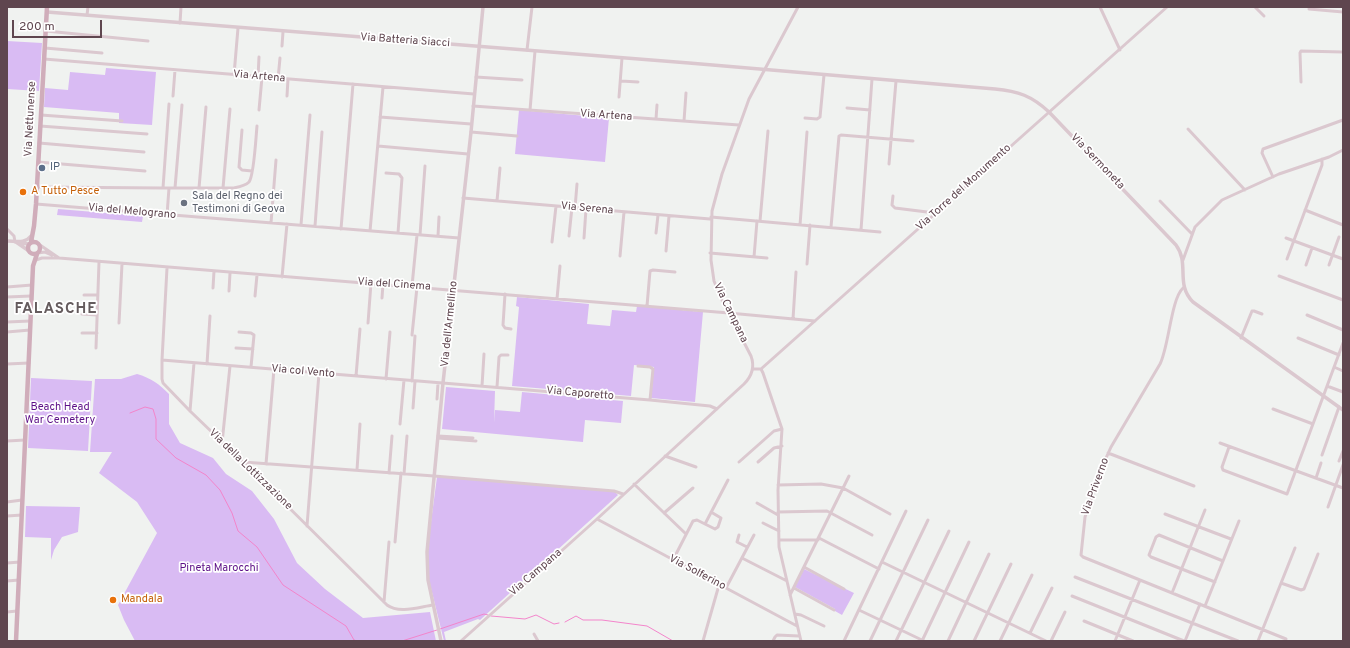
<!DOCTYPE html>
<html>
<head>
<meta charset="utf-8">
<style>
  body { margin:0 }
  #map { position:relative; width:1350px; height:648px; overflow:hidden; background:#f0f2f0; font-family:Overpass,sans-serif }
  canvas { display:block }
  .frame { position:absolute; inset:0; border:8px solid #5f464f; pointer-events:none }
  .scale { position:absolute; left:12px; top:20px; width:90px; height:18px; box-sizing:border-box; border:2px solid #5f464f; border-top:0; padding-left:5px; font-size:12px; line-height:14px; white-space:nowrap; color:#5f464f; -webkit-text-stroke:3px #fff; paint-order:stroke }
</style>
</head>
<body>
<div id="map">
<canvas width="1350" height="648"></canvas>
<div class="frame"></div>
<div class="scale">200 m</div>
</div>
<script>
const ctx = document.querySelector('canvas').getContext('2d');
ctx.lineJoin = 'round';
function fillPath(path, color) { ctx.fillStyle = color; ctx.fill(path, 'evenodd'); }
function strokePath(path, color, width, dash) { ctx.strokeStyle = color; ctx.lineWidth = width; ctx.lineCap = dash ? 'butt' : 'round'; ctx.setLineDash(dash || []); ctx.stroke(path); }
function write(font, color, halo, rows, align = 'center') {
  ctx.font = font + ' Overpass,sans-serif'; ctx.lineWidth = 3.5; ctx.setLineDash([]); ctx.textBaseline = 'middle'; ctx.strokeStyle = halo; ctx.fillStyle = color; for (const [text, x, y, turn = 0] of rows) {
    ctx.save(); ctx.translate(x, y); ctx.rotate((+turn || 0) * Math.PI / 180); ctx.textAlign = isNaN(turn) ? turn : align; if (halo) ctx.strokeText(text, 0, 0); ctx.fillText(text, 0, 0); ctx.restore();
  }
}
fillPath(new Path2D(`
  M 7,41 L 42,43 L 39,91 L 7,89 Z
  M 106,68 L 156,72 L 152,125 L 119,123 L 119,113 L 44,107 L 45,88 L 68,90 L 70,72 L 105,75 Z
  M 519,110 L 609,118 L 605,162 L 515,154 Z
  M 58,209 L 143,216 L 142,222 L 57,215 Z
  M 517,297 L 589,304 L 587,324 L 610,326 L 612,310 L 636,312 L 637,306 L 703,312 L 695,402 L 651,398 L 654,367 L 634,365 L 631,396 L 512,386 L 519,307 L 516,306 Z
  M 137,374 C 151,378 159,384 169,394 L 169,424 L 180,443 L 213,458 L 226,474 L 252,491 L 274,519 L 297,563 L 325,589 L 363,618 L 430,612 L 436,641 L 135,641 L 124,620 L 118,605 L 157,533 L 137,502 L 99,473 L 112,452 L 90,452 L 95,379 L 121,379 Z
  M 31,378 L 92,381 L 88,451 L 28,448 Z
  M 446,387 L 495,391 L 494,423 L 495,410 L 520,412 L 522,392 L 623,401 L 621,423 L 585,420 L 583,442 L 442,429 Z
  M 437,477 L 614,491 L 618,495 L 480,620 L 478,619 L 444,632 L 446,641 L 444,641 L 428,576 L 427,552 Z
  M 26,506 L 80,507 L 78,532 L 62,537 L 54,550 L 51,560 L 51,538 L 25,537 Z
  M 804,569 L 854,593 L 842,615 L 835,611 L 835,609 L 795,587 Z`), '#d9bbf3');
strokePath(new Path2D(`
  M 130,413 L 145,407 L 153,409 L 156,419 L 156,439 L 176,458 L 206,475 L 220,490 L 232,513 L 238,531 L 257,547 L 283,585 L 346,626 L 354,640 L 357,641
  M 491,616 L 525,619 L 536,615 L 554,624 L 559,623
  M 565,622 L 576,616 L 583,620 L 602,620 L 647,626 L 673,641
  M 440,629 L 484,614 L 488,615
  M 402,641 L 437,630`), '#f385cb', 1);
strokePath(new Path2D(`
  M 1100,7 L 1120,50
  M 1255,7 L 1264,16
  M 1309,9 L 1343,12
  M 87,15 L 88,7
  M 180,23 L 181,7
  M 46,31 L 148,41
  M 282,46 L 283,32
  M 45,48 L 102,53
  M 527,50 L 532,7
  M 44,59 L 474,94
  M 234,75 L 238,28
  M 258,77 L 259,57
  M 476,77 L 522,80
  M 278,79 L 280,58
  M 621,81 L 638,82
  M 1301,82 L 1300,53 L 1301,51 L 1343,52
  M 173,96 L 175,70
  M 287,96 L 288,79
  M 619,97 L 622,58
  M 473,106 L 739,125
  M 847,108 L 870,110
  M 259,110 L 262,77
  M 530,110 L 535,51
  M 41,115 L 122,121
  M 380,117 L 471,124
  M 805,118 L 817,119 L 820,117 L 824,75
  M 656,119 L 657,105
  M 684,121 L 686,93
  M 40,126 L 147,134
  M 1188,129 L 1245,190
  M 242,130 L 239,167 L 242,170 L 252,171
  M 471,132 L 517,136
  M 39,143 L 144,152
  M 378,146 L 468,154
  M 38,162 L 145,171
  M 889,164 L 896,81
  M 386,173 L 399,174 L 402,178 L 398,233
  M 1273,177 L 1262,153 L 1263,149 L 1343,120
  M 37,187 L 163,188 L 234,188 C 239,187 245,186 249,182 C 254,176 256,136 257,126
  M 163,188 L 169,104
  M 175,188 L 182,105
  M 199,188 L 206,107
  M 223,188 L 230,109
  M 893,196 L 892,205 L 895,208 L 935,213
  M 463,198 L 710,219
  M 497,201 L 500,168
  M 1160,201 L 1192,234
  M 36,204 L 459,238
  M 575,208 L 577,184
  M 1305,210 L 1343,225
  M 167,215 L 169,188
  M 711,217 L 880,232
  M 760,221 L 768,131
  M 271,223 L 276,160
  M 301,225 L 310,115
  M 800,225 L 807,132
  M 315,226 L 322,132
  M 831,227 L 839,136 L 841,135 L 913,141
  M 7,229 L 14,236 L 15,242
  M 341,229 L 353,84
  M 861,230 L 872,79
  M 370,231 L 383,87
  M 656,233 L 658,215
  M 420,235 L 425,166
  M 438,236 L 439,217
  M 569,236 L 572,207
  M 584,238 L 586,209
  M 1286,238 L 1343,259
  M 552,242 L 556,206
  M 40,245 L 59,258
  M 666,251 L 669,216
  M 38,253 L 45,252 L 52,255
  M 710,253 L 767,258
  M 620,256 L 624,212
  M 754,257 L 757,221
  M 1287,259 L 1322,165 L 1322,159
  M 36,260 L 42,258 L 59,258 L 729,313 L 815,321
  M 1183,260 L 1195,227 L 1222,200 L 1279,174 L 1329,157 L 1343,150
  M 807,264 L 810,225
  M 1306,265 L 1312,248
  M 1329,265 L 1339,237
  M 167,268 L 162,360 L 162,379 L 163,383 L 190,411 L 243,462 L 387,605 C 399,614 419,607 433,605
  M 1279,276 L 1343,300
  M 282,277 L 287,224
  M 412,286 L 417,235
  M 7,287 L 32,285
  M 213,288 L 214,271
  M 1183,288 C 1171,299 1169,346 1160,364 L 1111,447 L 1102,467 L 1085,517 L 1081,555 L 1083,557 L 1286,639 L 1285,641
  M 229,291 L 230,273
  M 505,294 L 503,325 L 505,328 L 511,329
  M 84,295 L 98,295
  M 255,296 L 257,275
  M 7,297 L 31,296
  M 382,298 L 383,284
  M 557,299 L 560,266
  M 647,306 L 650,271 L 653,270 L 675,272
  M 82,314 L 97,315
  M 1307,315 L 1343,330
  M 793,319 L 796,272
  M 7,322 L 30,321
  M 119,323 L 122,264
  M 368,323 L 371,283
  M 7,332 L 30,330
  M 239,332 L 251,333 L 254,335 L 251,367
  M 82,333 L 97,333
  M 412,335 L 417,287
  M 1241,338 L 1252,311 L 1254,311 L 1262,314
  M 1298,338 L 1339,355
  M 96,348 L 99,262
  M 236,348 L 253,349
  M 162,360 L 650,400 L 710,406 L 717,409
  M 7,364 L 29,363
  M 207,364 L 210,316
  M 638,366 L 650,367 L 653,369 L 650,400
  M 1334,367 L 1343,371
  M 753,369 L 761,369 L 763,373 L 782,429 L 778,490 L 779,547 L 801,641
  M 761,369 L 1167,7
  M 356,376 L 360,329
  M 386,379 L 390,332
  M 412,381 L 415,336
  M 482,386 L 484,354
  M 1327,386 L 1343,392
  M 497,387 L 499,357 L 501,355 L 508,355
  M 437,399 L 438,383
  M 413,408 L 415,381
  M 1273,409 L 1313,424
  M 190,411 L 194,363
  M 400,424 L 404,380
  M 438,436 L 473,438
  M 438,438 L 476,441
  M 7,441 L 25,440
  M 222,443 L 230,366
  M 1220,443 L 1343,488
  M 1229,447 L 1222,467 L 1223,470 L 1287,494 L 1343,343
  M 1108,453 L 1194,486
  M 1322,455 L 1339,407
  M 665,456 L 696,467
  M 1339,461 L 1343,451
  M 243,462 L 434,476 L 614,491 L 623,494
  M 739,462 L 774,431 L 782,429
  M 758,462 L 774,448 L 782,446
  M 266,464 L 274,369
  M 357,470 L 360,424
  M 389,473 L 392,436
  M 404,474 L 407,436
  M 1316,478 L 1321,463
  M 634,484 L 686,534
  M 778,485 L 821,484 L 843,488 L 890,514
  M 7,502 L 22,500
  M 757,503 L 778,515
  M 1328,507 L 1343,465
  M 778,512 L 827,511 L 872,535
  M 664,513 L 693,488
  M 1165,514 L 1231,539
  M 7,516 L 22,515
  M 597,519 L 797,626
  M 763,523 L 779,531
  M 705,524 L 715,529 L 718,527 L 721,518 L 711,512
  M 307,526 L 319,373
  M 739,535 L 737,542 L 747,547
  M 819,538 L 879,569
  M 779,540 L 818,540
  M 395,542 L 401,473
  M 742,558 L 787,581
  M 673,560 L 693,521 L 697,520 L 705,524 L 728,480
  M 882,562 L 1046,641
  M 7,563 L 20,562
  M 804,567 L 844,589
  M 1075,577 L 1238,641
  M 7,581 L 19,580
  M 1215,582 L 1151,557 L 1149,555 L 1156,537 L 1159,535 L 1223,561
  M 1281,583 L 1301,590 L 1304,589 L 1318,554
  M 726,588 L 754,535
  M 794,588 L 834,610
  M 1172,593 L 1205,510
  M 790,595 L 849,476
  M 1072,596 L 1184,641
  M 384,602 L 389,542
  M 1205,606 L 1239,521
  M 859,610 L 924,641
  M 7,612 L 17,611
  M 795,614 L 801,615 L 824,626
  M 1084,621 L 1133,641
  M 1030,633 L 1052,588
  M 534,634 L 538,641
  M 461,641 L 597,519 L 744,384 C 752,376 755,367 751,356 L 722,300 L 714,281 L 711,260 L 712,211 L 722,174 L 749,99 L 798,7
  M 703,641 L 719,585
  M 773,641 L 775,637 L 777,635 L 799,636
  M 844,641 L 906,511
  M 870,641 L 928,520
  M 896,641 L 949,531
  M 922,641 L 969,542
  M 948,641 L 989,554
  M 974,641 L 1011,564
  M 1000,641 L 1032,575
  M 1051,641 L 1065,612
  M 1115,641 L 1140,580
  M 1185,641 L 1200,604
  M 1258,641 L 1295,548`), '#dbc8cf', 3);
strokePath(new Path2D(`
  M 47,12 L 689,63 L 995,89 C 1018,91 1032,96 1049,112 L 1176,245 C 1190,264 1175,284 1193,302 L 1343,410
  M 7,241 C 16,241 25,244 31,236
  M 16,242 L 29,251
  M 21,243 L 29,244
  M 441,641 L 428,580 L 427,552 L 443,383 L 471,132 L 483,7`), '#dbc8cf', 3.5);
strokePath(new Path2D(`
  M28 248a6 6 0 1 1 12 0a6 6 0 1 1-12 0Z
  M 31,242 L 34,226 L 36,204 L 47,7
  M 16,641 L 33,266 L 37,254`), '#d0adba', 4.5);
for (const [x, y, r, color] of [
  [42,168,4,"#5c6f8a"],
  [23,192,4,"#e8710a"],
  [184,203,4,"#6b7280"],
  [113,600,4,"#e8710a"]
]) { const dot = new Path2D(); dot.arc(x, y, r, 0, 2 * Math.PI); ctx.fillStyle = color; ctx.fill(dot); strokePath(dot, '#fff', 1.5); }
write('11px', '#5f464f', '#fff', [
  ["Via Batteria Siacci",405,41,4],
  ["Via Artena",259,77,5],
  ["Via Artena",606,116,4],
  ["Via Nettunense",31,119,-87],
  ["Via Sermoneta",1097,162,46],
  ["Via Torre del Monumento",964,188,-42],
  ["Via Serena",587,209,5],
  ["Via del Melograno",132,212,5],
  ["Via del Cinema",394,285,4],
  ["Via Campana",730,313,64],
  ["Via dell'Armellino",450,324,-84],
  ["Via col Vento",303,372,5],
  ["Via Caporetto",580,394,5],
  ["Via della Lottizzazione",250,470,44],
  ["Via Priverno",1096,487,-70],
  ["Via Campana",536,573,-41],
  ["Via Solferino",697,573,28]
]);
write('11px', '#4e5e75', '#fff', [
  ["IP",50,168]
], 'left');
write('11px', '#c56008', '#fff', [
  ["A Tutto Pesce",31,192],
  ["Mandala",121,600]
], 'left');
write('11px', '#5b616d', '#fff', [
  ["Sala del Regno dei",192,197],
  ["Testimoni di Geova",192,210]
], 'left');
write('11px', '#5d1087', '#fff', [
  ["Beach Head",60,408],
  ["War Cemetery",60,421],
  ["Pineta Marocchi",219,569]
]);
ctx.letterSpacing = '1px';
write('bold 15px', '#655c5e', '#fff', [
  ["FALASCHE",56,310]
]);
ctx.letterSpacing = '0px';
</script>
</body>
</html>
